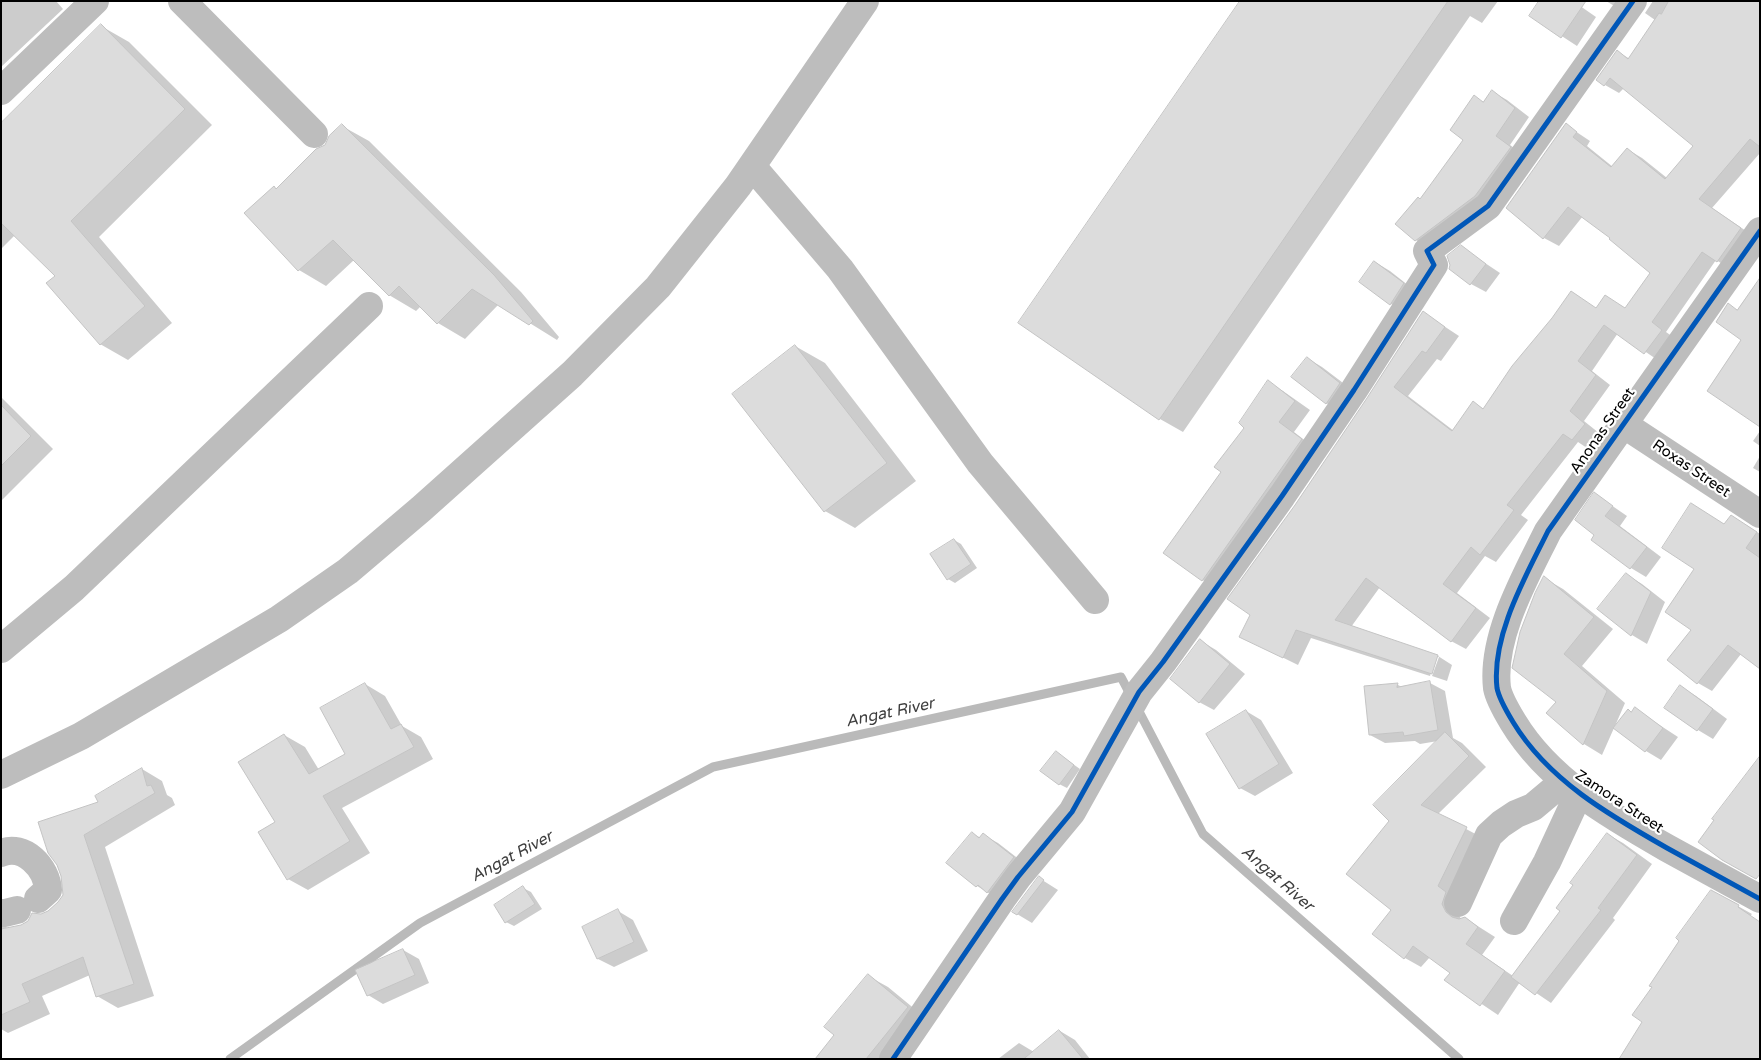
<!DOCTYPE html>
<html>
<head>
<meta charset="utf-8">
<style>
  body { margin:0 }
  #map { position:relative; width:1761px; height:1060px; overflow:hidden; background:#fff; font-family:"Varela Round",sans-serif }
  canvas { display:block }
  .frame { position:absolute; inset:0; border:2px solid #000; pointer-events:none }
</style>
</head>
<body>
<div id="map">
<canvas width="1761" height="1060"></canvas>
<div class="frame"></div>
</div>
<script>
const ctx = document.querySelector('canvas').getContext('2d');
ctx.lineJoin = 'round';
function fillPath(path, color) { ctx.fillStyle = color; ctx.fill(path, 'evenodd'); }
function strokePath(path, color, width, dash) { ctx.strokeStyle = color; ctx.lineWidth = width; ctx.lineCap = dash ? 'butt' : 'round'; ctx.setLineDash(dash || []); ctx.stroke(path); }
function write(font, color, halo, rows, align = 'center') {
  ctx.font = font + ' "Varela Round",sans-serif'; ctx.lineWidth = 4.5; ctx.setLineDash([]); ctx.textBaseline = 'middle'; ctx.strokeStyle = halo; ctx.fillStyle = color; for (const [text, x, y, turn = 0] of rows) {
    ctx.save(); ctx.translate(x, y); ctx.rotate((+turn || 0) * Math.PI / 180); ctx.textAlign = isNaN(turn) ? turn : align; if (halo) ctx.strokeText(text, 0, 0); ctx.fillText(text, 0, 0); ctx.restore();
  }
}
fillPath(new Path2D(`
  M 1,1 L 56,1 L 63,9 L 1,67 Z
  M 1242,1 L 1498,1 L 1482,23 L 1470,16 L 1183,432 L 1160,419 L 1020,323 Z
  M 1573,1 L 1596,17 L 1577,46 L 1531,16 Z
  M 1606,1 L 1620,1 L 1616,7 Z
  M 1653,1 L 1760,1 L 1760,153 L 1712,208 L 1755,237 L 1732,270 L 1716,260 L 1666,332 L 1676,339 L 1659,361 L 1618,333 L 1592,371 L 1610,385 L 1584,421 L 1599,433 L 1587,448 L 1578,442 L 1521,515 L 1528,520 L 1496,562 L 1485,556 L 1457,593 L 1490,618 L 1466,649 L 1451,641 L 1380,587 L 1351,627 L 1438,656 L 1452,665 L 1447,681 L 1432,676 L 1439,657 L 1436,657 L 1430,676 L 1311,638 L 1298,665 L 1241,637 L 1296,506 L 1424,313 L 1459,336 L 1441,361 L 1437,359 L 1408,396 L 1454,431 L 1474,403 L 1484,409 L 1597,309 L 1605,296 L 1626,309 L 1652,273 L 1612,237 L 1583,216 L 1559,246 L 1544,238 L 1566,125 L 1590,141 L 1587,146 L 1613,167 L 1627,149 L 1642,158 L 1667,178 L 1695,146 L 1624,88 L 1619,93 L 1605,85 L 1618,52 L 1630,59 L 1655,20 L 1645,13 Z
  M 101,26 L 129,42 L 212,125 L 99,237 L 172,323 L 128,360 L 100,344 L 56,276 L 15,235 L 1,249 L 1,125 Z
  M 1493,92 L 1507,100 L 1529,117 L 1510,145 L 1525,156 L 1431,249 L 1416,240 L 1397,224 L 1421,200 L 1465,139 L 1484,103 Z
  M 342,126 L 369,141 L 521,292 L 559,337 L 557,340 L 499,304 L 465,339 L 438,323 L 421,306 L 416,311 L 389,295 L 354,260 L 326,286 L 299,270 L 246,214 L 277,190 L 326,146 Z
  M 1461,247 L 1500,273 L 1486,292 L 1471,284 Z
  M 1375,262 L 1390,271 L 1418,293 L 1406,313 L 1391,304 Z
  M 795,346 L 825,363 L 916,481 L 855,528 L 825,511 L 734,394 Z
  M 1307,358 L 1322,367 L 1355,392 L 1342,411 L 1326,403 Z
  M 1268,382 L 1283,391 L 1310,410 L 1294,432 L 1316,449 L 1218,589 L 1199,578 L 1222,472 Z
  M 1,397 L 53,449 L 1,501 Z
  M 1760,431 L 1760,446 L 1753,441 Z
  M 1760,456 L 1760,472 L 1753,468 Z
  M 1595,494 L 1627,516 L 1620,526 L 1661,557 L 1646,577 L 1631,568 L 1592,540 L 1596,535 Z
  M 1692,504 L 1725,525 L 1745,524 L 1760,534 L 1760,668 L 1741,654 L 1712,691 L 1698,683 L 1693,629 L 1696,569 Z
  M 954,540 L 961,544 L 977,568 L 955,583 L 948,579 Z
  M 1627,575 L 1642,584 L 1665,602 L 1647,644 L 1632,635 L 1599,609 Z
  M 1544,578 L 1563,589 L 1613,629 L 1582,666 L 1625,703 L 1615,726 L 1635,709 L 1678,737 L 1661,760 L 1646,751 L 1614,728 L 1602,755 L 1584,744 L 1548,713 L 1557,702 Z
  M 1201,641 L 1216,650 L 1245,674 L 1214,710 L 1199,702 Z
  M 1430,683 L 1445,691 L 1453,738 L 1462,743 L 1486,767 L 1438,814 L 1483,838 L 1459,915 L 1461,919 L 1465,918 L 1495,937 L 1482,955 L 1513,976 L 1561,911 L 1575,885 L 1607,834 L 1623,843 L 1652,864 L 1613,918 L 1615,920 L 1551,1003 L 1520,982 L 1498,1015 L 1446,980 L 1451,972 L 1430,957 L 1421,967 L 1405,958 L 1393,910 L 1391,821 L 1438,741 L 1420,744 L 1415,741 L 1385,743 L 1370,735 L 1365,688 L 1398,685 L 1402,687 Z
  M 365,684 L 385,696 L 402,726 L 421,737 L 433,759 L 342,808 L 370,853 L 308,890 L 288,879 L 276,822 L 284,735 L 305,747 L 319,770 L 347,755 Z
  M 1681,687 L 1696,696 L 1727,719 L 1713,739 L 1698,730 L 1666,707 Z
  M 1246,711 L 1261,720 L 1293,773 L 1255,796 L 1240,788 Z
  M 1056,752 L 1080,769 L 1067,788 L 1059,784 Z
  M 142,769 L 162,781 L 167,795 L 172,798 L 175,805 L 105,847 L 154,996 L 118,1008 L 97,996 L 90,975 L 42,996 L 50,1014 L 8,1033 L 1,1029 L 1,905 L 7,929 L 21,926 L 49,912 L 59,902 L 64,895 L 62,876 L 100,803 Z
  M 972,833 L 981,838 L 983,835 L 998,843 L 1029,867 L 992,895 L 977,886 Z
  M 1039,878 L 1058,890 L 1032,923 L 1017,914 Z
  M 523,888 L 531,892 L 542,909 L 514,926 L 506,922 Z
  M 1711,891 L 1752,914 L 1644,1022 L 1654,987 Z
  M 618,911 L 633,920 L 648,951 L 614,967 L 598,959 L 583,927 Z
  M 403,950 L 419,959 L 429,983 L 383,1004 L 368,995 Z
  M 868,976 L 888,987 L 928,1020 L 896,1059 L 816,1059 L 836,1035 Z
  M 1060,1031 L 1075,1040 L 1090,1059 L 998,1059 L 1019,1043 L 1034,1052 Z`), '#0003');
strokePath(new Path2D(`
  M 230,1059 L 420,923 L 713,767 L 1121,677 L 1203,834 L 1459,1059`), '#bababa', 9);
const building = new Path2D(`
  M 1240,1 L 1448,1 L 1159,420 L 1018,323 Z
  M 1539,1 L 1586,1 L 1561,38 L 1529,16 Z
  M 1669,1 L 1760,1 L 1760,147 L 1750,139 L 1699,199 L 1741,228 L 1717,262 L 1702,252 L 1652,322 L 1662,330 L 1644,354 L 1604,325 L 1578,361 L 1596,375 L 1570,411 L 1585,424 L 1572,440 L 1563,434 L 1507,505 L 1514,510 L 1480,555 L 1471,547 L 1443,584 L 1476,608 L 1451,642 L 1366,578 L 1335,620 L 1438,655 L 1432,674 L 1296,630 L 1283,658 L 1239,637 L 1250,615 L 1227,599 L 1295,505 L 1367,398 L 1423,311 L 1445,327 L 1426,353 L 1422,351 L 1394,387 L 1452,431 L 1473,401 L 1483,409 L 1512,366 L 1552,318 L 1571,291 L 1596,308 L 1605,295 L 1625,308 L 1650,273 L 1609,239 L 1610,238 L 1568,207 L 1543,239 L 1506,208 L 1566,123 L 1577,132 L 1573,137 L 1611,167 L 1627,148 L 1665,179 L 1693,146 L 1610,78 L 1604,86 L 1596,80 L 1617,50 L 1628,59 L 1659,13 L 1661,14 Z
  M 101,24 L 185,109 L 71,221 L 145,306 L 100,345 L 46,283 L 55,276 L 1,223 L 1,123 Z
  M 1492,90 L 1515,108 L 1496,136 L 1511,147 L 1475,196 L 1415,241 L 1395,224 L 1418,197 L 1420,199 L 1463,140 L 1450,130 L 1474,95 L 1483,102 Z
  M 342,124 L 494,275 L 533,321 L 529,325 L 472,289 L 437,324 L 399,286 L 389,296 L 333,240 L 298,271 L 244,213 L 274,186 L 276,189 L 316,149 L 325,145 L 329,136 Z
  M 1461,245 L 1486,264 L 1470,285 L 1449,269 L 1450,265 L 1447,256 Z
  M 1374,261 L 1404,283 L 1390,305 L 1359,282 Z
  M 1760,278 L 1760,427 L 1707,391 L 1741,340 L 1716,322 L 1728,303 L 1737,310 Z
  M 795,345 L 887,463 L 824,512 L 732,394 Z
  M 1307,357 L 1340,383 L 1326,404 L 1291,377 Z
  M 1268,380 L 1295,401 L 1279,422 L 1302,439 L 1202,581 L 1163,553 L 1221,472 L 1214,467 L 1244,428 L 1239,423 Z
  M 1,405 L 31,436 L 1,466 Z
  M 1594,492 L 1613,506 L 1605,516 L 1647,547 L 1630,569 L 1591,540 L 1594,535 L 1575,520 Z
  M 1691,503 L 1724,524 L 1731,515 L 1757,532 L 1746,548 L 1760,558 L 1760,669 L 1728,645 L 1697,684 L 1667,660 L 1691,630 L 1665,612 L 1694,569 L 1662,548 Z
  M 954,539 L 971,564 L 947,580 L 930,554 Z
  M 1626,573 L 1651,592 L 1631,636 L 1597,609 Z
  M 1544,576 L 1594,617 L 1564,654 L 1607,691 L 1583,745 L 1546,713 L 1556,702 L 1512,668 L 1520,632 L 1535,593 Z
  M 1200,639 L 1230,664 L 1199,703 L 1170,679 Z
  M 1430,681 L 1438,730 L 1404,736 L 1403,732 L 1369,735 L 1364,686 L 1398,683 L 1397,687 Z
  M 365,683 L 391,729 L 401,724 L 414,747 L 323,796 L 350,841 L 287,880 L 258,832 L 275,822 L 238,762 L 284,734 L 309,774 L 345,754 L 320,708 Z
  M 1680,685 L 1713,709 L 1697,731 L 1664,708 Z
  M 1635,707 L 1663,728 L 1645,752 L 1613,728 L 1628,709 L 1631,712 Z
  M 1246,710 L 1279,764 L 1239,789 L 1206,734 Z
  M 1445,732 L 1469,756 L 1421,805 L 1467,827 L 1438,886 L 1446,892 L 1442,904 L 1446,912 L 1452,917 L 1459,919 L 1465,917 L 1478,927 L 1466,944 L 1505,971 L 1480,1006 L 1444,980 L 1450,973 L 1413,946 L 1404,959 L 1372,934 L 1391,910 L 1346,874 L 1389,821 L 1373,805 Z
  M 1056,751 L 1074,765 L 1059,785 L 1040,771 Z
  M 1760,756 L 1760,874 L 1756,879 L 1722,860 L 1698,842 L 1714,820 L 1712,819 Z
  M 142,768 L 147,786 L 151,785 L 155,793 L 84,835 L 134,984 L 96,997 L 83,957 L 22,984 L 30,1002 L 1,1015 L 1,929 L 21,925 L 28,921 L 32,913 L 41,914 L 48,911 L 58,902 L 63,895 L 61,876 L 57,865 L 48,853 L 38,822 L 98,802 L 95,796 Z
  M 972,832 L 979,838 L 983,833 L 1014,857 L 987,893 L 978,885 L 976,887 L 946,863 Z
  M 1607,833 L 1637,855 L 1598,908 L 1601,910 L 1535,995 L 1511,977 L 1560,911 L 1556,908 L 1573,885 L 1570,883 Z
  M 1039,876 L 1044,880 L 1017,915 L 1012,912 Z
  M 523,886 L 535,904 L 505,923 L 494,905 Z
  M 1711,890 L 1739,905 L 1738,907 L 1760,922 L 1760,1059 L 1619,1059 L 1642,1022 L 1632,1015 L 1652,987 L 1649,986 L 1679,941 L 1676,938 Z
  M 618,909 L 634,942 L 597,959 L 582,927 Z
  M 403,949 L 415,975 L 367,996 L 355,970 Z
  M 868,974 L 908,1007 L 866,1059 L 815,1059 L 834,1035 L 824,1027 Z
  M 1059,1030 L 1083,1059 L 1024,1059 Z`);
fillPath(building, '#dcdcdc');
strokePath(building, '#c4c4c4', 1);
strokePath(new Path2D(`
  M 182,1 L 314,134
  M 1,91 L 95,1
  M 752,166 L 840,269 L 980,463 L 1095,600
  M 1760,231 L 1548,531 C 1526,576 1491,636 1497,688 C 1499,699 1507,712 1513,722 C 1548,780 1609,815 1667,848 C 1698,865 1729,882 1760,899
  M 1623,424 L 1760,514
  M 1,649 L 74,588 L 369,306
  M 1,775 L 81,736 L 279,619 L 348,571 L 421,509 L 572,374 L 658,287 L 738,186 L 865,1
  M 1,853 C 24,843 47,868 48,890 L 38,899
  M 1458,903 L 1489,835 L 1501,824 L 1516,814 L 1533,807 L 1564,781
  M 1,913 L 5,913 L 17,910
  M 1514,921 L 1547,862 L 1579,793
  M 893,1059 L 1002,899 L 1018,877 L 1072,812 L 1139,692 L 1163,662 L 1282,496 L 1354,390 L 1434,265 L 1427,251 L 1488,206 L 1633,1`), '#bdbdbd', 28);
strokePath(new Path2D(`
  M 1760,231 L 1548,531 C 1526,576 1491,636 1497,688 C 1499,699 1507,712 1513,722 C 1548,780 1609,815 1667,848 C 1698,865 1729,882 1760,899
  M 893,1059 L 1002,899 L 1018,877 L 1072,812 L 1139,692 L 1163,662 L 1282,496 L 1354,390 L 1434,265 L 1427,251 L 1488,206 L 1633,1`), '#0057b8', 5);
write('15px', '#000', '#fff', [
  ["Anonas Street",1603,431,-55],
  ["Roxas Street",1691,469,34],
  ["Zamora Street",1619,802,33]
]);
write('italic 16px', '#3e3e3e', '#fff', [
  ["Angat River",890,713,-12],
  ["Angat River",512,857,-28],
  ["Angat River",1277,879,41]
]);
</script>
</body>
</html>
